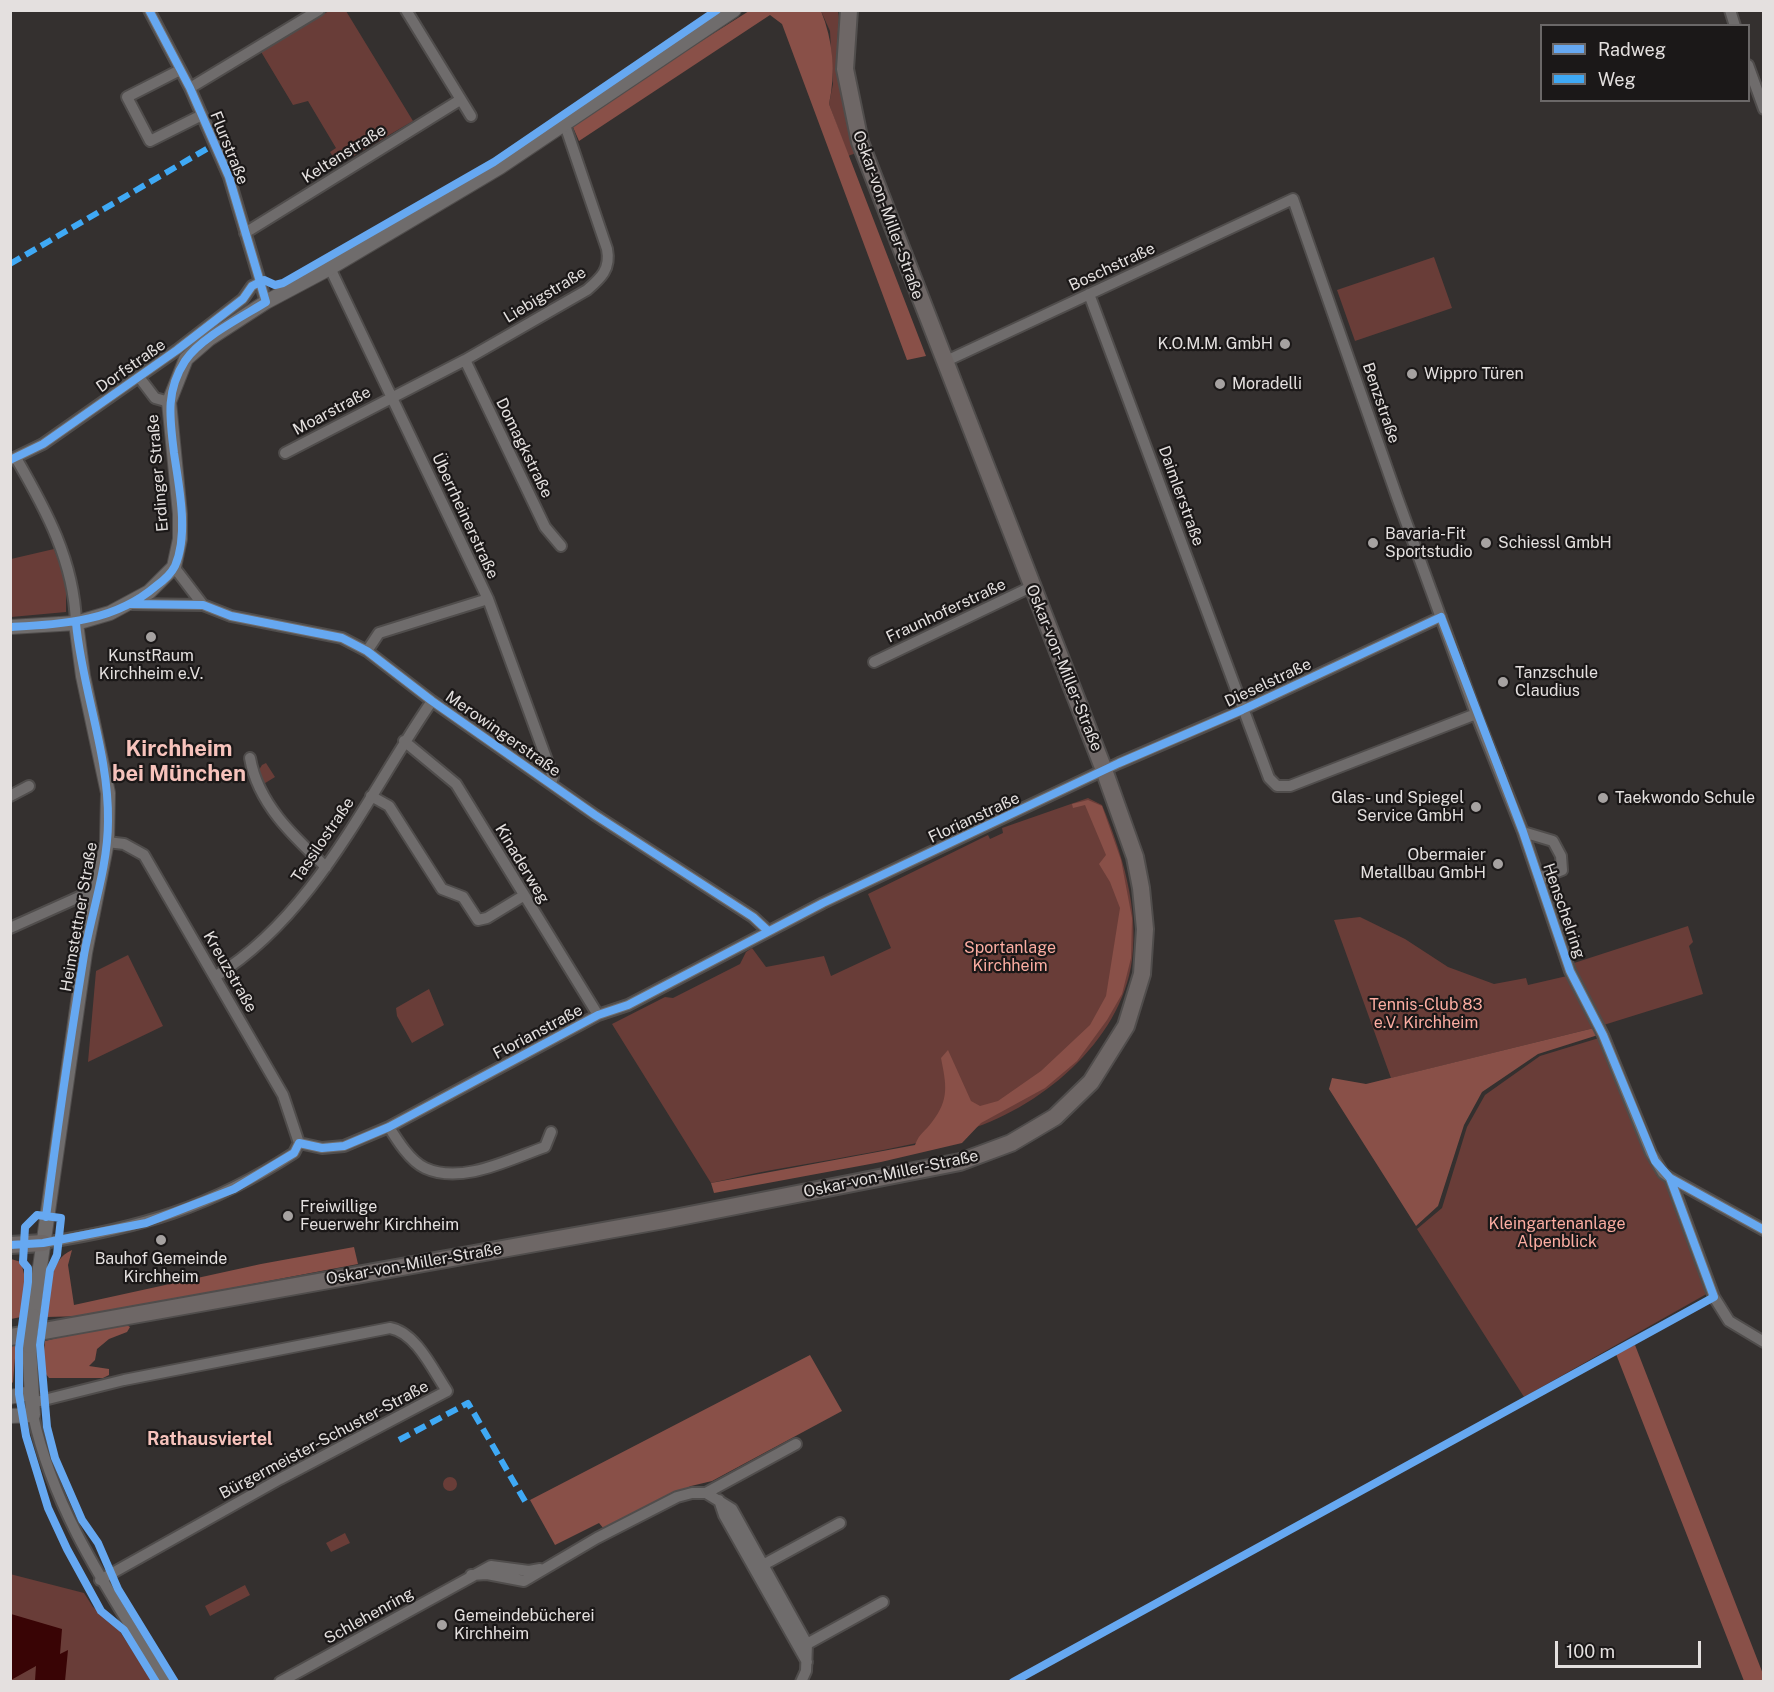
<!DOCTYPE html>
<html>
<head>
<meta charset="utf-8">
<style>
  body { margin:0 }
  #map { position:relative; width:1774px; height:1692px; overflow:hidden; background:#34302f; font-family:"Public Sans",sans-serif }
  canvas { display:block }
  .frame { position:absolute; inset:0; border:12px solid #e4e0df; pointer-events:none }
  .legend { position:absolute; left:1540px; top:24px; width:210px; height:78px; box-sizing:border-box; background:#1b1818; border:2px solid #6b6868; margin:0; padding:8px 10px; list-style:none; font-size:18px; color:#e4e0df }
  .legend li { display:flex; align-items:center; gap:12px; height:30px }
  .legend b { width:30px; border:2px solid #6b6868 }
  .scale { position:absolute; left:1555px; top:1641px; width:146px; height:27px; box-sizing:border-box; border:3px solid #e4e0df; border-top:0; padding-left:8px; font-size:18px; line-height:21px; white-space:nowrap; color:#e4e0df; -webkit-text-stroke:4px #1b1818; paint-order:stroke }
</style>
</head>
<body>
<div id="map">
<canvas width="1774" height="1692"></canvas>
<div class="frame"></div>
<ul class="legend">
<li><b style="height:8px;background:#66a8f1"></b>Radweg</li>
<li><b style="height:8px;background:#3fa9f5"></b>Weg</li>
</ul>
<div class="scale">100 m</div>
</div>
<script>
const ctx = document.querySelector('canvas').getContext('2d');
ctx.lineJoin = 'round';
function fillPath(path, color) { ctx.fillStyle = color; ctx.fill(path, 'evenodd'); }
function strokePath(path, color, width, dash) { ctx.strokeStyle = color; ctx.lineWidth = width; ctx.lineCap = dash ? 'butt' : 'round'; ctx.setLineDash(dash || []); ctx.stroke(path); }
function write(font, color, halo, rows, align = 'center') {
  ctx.font = font + ' "Public Sans",sans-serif'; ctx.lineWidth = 4.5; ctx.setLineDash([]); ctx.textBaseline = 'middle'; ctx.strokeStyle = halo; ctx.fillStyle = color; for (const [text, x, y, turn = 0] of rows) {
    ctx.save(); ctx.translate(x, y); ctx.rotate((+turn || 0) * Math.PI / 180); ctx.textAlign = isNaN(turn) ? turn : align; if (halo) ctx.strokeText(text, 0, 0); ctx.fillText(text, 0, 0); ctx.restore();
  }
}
fillPath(new Path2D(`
  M 329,11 L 346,11 L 413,121 L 338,165 L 330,152 L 336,148 L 308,101 L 293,105 L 260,50 Z
  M 821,11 L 838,11 L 839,18 C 834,66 842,107 856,153 L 848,156 L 829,104 L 833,84 L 830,31 Z
  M 1434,257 L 1452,308 L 1355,341 L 1337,290 Z
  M 54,549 L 66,580 L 66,612 L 11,617 L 11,559 Z
  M 266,763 L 275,777 L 262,785 L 257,773 L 262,765 Z
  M 1088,798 L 1102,805 C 1122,853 1139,907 1132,960 C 1121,1042 1039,1110 961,1132 C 879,1155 794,1163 711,1183 L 612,1024 L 665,997 L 673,998 L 740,964 L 746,952 L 752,948 L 766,967 L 824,956 L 831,976 L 891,948 L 868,894 L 988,835 L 990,839 L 1003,833 L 1002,828 Z
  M 1360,917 L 1405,939 L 1448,967 L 1494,984 L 1526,978 L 1528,985 L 1567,976 L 1571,964 L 1688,926 L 1693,942 L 1689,946 L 1703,994 L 1594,1028 L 1391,1078 L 1334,920 Z
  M 128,955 L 163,1026 L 88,1062 L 96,971 Z
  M 429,989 L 444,1025 L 412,1043 L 397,1016 L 396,1008 Z
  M 1599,1038 L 1640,1141 L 1657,1176 L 1666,1178 L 1710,1292 L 1524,1397 L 1417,1229 L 1442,1208 L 1467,1127 L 1485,1095 L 1540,1056 Z
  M443 1484a7 7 0 1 1 14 0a7 7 0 1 1-14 0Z
  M 345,1533 L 350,1543 L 331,1552 L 326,1543 Z
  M 10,1574 L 84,1593 L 93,1607 L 117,1627 L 152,1681 L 11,1681 Z
  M 245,1585 L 250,1595 L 210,1616 L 205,1606 Z`), '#693d38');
fillPath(new Path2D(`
  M 749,11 L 821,11 C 833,40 836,73 829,104 L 926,356 L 907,360 L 782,24 L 770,15 L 579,141 L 572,125 L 603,103 Z
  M 1088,800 L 1102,806 L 1121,860 L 1132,918 L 1131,958 L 1122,994 L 1107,1020 L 1077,1061 L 1045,1088 L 981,1123 L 962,1143 L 881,1162 L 714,1193 L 711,1183 L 915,1145 C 920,1132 925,1132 932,1122 C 950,1099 946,1084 941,1058 L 948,1050 L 971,1101 L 980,1106 L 998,1101 L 1041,1071 L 1090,1025 L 1106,996 L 1120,908 L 1110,882 L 1099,864 L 1106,855 L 1085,805 L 1073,808 L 1072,804 Z
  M 1594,1028 L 1598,1035 L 1538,1054 L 1482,1092 L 1464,1125 L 1438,1206 L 1416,1226 L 1329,1089 L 1332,1078 L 1366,1084 Z
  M 354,1247 L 358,1264 L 84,1316 L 46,1317 C 50,1293 48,1260 72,1250 L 68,1265 L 74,1305 L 261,1264 Z
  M 11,1259 L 21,1262 L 25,1278 L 21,1317 L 11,1319 Z
  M 122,1322 L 130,1327 L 127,1332 L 109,1339 L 97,1349 L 95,1360 L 89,1366 L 109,1369 L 109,1375 L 103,1378 L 49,1378 L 42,1369 L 45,1341 Z
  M 1635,1345 L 1763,1674 L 1763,1681 L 1744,1681 L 1616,1354 Z
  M 11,1346 L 16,1346 L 13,1382 L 11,1384 Z
  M 810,1355 L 842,1411 L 712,1481 L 691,1486 L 604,1529 L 599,1523 L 555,1545 L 530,1500 Z`), '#895048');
fillPath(new Path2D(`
  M 11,1614 L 62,1629 L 60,1654 L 68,1650 L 65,1681 L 35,1681 L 36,1666 L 11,1680 Z`), '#390405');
const minor = new Path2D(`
  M 149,10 L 190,88 L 229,177 L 266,302
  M 406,10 L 471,116
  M 1730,10 L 1735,26
  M 1748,65 L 1764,109
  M 180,70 L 127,97 L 150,141 L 202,115
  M 190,88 L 319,10
  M 245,233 L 460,100
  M 330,268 L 488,599 L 553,777 L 551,784
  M 1089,294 L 1269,778 L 1277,786 L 1290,786 L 1476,714
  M 465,360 L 545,527 L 561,546
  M 944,362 L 1293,199 L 1397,497 L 1476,714 L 1523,832 L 1570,971 L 1603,1035 L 1651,1153 L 1663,1173 L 1670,1178 L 1764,1230
  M 139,377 L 155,398 L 169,402
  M 285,453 L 465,360 L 587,290 C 601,278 611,269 607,249 L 565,125
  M 16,458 C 46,510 74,561 76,623
  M 10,460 L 43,444 L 177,350 L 243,299 L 252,286 L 258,283
  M 174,567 L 203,605 L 231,616 L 342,638 L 367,651 L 432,701 L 595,815 L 753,917 L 767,930
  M 131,604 L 203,605
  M 367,651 L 379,633 L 488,599
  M 874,662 L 1031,587
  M 404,741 L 456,784 L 598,1015
  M 250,758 C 258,804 294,837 326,867
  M 10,796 L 29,786
  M 371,796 L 389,806 L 442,889 L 463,897 L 478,920 L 487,918 L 523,896
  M 1523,832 L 1553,841 L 1561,856 L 1562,870 L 1544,877 L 1538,875
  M 107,842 L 124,844 L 144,855 L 283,1095 L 299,1143
  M 10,928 L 88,893 L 97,893
  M 216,976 C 316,914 367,795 432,701
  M 389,1127 C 397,1140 410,1161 425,1168 C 462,1185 510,1159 545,1147 L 551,1132
  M 1670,1178 L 1714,1297 L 1729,1321 L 1764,1342
  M 43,1243 C 140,1228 211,1207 294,1153 L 299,1143 L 322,1148 L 344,1146 L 389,1127 L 598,1015 L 628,1005 L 823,903 L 1119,763 L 1242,710 L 1441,617
  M 32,1403 L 124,1380 L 390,1328 C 416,1332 434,1372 447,1391 L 280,1479 L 100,1580
  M 33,1415 C 55,1516 112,1595 165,1682
  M 706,1493 L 796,1444
  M 719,1500 L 724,1515 L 807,1662
  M 763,1565 L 840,1523
  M 471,1575 L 487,1574 L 524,1581 L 597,1538 L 677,1497 L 692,1493 L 706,1493 L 732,1509 L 807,1644 L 806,1671 L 801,1682
  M 807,1644 L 883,1602
  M 280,1682 L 491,1566 L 529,1571 L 540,1569`);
const tertiary = new Path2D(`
  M 10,627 L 76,623 L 110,613 L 149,592 L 174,567 L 180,539 L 180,514 L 169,402 L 186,359 L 209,339 L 266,302 L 330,268 L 500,167 L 734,10
  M 33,1316 L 85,953 L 107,842 L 108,793 L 83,676 L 76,623
  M 10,1397 L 30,1393
  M 10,1416 L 33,1415 L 29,1346`);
const secondary = new Path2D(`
  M 10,1245 L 43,1243
  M 10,1337 L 664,1220 L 899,1174 L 960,1162 L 1011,1143 L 1055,1117 L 1091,1082 L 1126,1026 L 1142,974 L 1145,929 L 1141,888 L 1135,857 L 1104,770 L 860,142 L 845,69 L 849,10`);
strokePath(minor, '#504d4c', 14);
strokePath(tertiary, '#504d4c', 16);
strokePath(secondary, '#504d4c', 20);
strokePath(minor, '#6f6c6c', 10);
strokePath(tertiary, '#6f6c6c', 14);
strokePath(secondary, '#6e6766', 16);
const tertiaryBridge = new Path2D(`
  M 29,1346 L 33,1316`);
strokePath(tertiaryBridge, '#504d4c', 16, []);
strokePath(tertiaryBridge, '#6f6c6c', 14);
strokePath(new Path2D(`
  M 10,264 L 215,144
  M 399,1440 L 468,1403 L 526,1503`), '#3fa9f5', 6, [12, 6]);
strokePath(new Path2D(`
  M 10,460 L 43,444 L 177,350 L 243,299 L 252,286 L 264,280 L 275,285 L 283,283 L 494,162 L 717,10
  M 131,604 L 203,605 L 231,616 L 342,638 L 367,651 L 432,701 L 595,815 L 753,917 L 767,930
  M 10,627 C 63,624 114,622 156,586 C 163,581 171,574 175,566 C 189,534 179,487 174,453 C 170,419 165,392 185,361 C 200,338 242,317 266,302 L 229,177 L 190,88 L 149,10
  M 46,1217 C 57,1129 70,1042 84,955 C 92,911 108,866 108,821 C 109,754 82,689 76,623
  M 10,1245 L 43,1243 L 146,1223 L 234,1189 L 294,1153 L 299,1143 L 322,1148 L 344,1146 L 389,1127 L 598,1015 L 628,1005 L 823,903 L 1119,763 L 1242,710 L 1441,617 L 1523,832 L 1570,971 L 1603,1035 L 1655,1161 L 1670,1178 L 1764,1230
  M 156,1682 L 124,1630 L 101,1611 L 67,1549 L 48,1508 L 26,1436 L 19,1394 L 19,1348 L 28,1282 L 28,1268 L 23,1262 L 25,1227 L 37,1215 L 61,1218 L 57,1255 L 50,1270 L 40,1345 L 47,1427 L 55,1458 L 82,1520 L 98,1543 L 118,1589 L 175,1682
  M 1013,1682 L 1714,1297 L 1670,1178`), '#66a8f1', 8);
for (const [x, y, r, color] of [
  [1285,344,6,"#a6a2a1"],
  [1412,374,6,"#a6a2a1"],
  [1220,384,6,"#a6a2a1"],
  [1373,543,6,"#a6a2a1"],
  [1486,543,6,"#a6a2a1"],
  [151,637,6,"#a6a2a1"],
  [1503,682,6,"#a6a2a1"],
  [1603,798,6,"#a6a2a1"],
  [1476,807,6,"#a6a2a1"],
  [1498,864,6,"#a6a2a1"],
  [288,1216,6,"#a6a2a1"],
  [161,1240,6,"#a6a2a1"],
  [442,1625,6,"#a6a2a1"]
]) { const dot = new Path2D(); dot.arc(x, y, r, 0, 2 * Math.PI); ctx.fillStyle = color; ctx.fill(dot); strokePath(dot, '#1b1818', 2); }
write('16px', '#e4e0df', '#1b1818', [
  ["Flurstraße",229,148,68],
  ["Keltenstraße",344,154,-32],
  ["Oskar-von-Miller-Straße",888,215,70],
  ["Boschstraße",1112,267,-25],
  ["Liebigstraße",545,295,-31],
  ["Dorfstraße",131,366,-35],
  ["Benzstraße",1381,403,71],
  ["Moarstraße",332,411,-28],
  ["Domagkstraße",524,448,64],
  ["Erdinger Straße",158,473,-95],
  ["Daimlerstraße",1181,496,70],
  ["Überrheinerstraße",465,516,65],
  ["Fraunhoferstraße",946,611,-25],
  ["Oskar-von-Miller-Straße",1064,668,68],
  ["Dieselstraße",1268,683,-25],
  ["Merowingerstraße",503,734,35],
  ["Florianstraße",974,818,-25],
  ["Tassilostraße",323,840,-56],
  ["Kinaderweg",522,864,59],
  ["Henschelring",1564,911,71],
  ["Heimstettner Straße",79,917,-80],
  ["Kreuzstraße",230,972,60],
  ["Florianstraße",538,1032,-28],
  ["Oskar-von-Miller-Straße",891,1174,-12],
  ["Oskar-von-Miller-Straße",414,1264,-10],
  ["Bürgermeister-Schuster-Straße",324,1440,-28],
  ["Schlehenring",369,1616,-29]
]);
write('16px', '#e4e0df', '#1b1818', [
  ["K.O.M.M. GmbH",1273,344,"right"],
  ["Wippro Türen",1424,374],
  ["Moradelli",1232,384],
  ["Bavaria-Fit",1385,534],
  ["Sportstudio",1385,552],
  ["Schiessl GmbH",1498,543],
  ["KunstRaum",151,656,"center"],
  ["Kirchheim e.V.",151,674,"center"],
  ["Tanzschule",1515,673],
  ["Claudius",1515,691],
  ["Glas- und Spiegel",1464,798,"right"],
  ["Service GmbH",1464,816,"right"],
  ["Taekwondo Schule",1615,798],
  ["Obermaier",1486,855,"right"],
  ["Metallbau GmbH",1486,873,"right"],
  ["Freiwillige",300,1207],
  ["Feuerwehr Kirchheim",300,1225],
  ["Bauhof Gemeinde",161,1259,"center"],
  ["Kirchheim",161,1277,"center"],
  ["Gemeindebücherei",454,1616],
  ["Kirchheim",454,1634]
], 'left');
write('16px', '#fcada2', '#1b1818', [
  ["Sportanlage",1010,948],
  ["Kirchheim",1010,966],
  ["Tennis-Club 83",1426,1005],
  ["e.V. Kirchheim",1426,1023],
  ["Kleingartenanlage",1557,1224],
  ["Alpenblick",1557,1242]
]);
write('bold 18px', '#f7c3bc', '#1b1818', [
  ["Rathausviertel",210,1439]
]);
write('bold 22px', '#f7c3bc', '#1b1818', [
  ["Kirchheim",179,749],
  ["bei München",179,774]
]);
</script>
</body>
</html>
